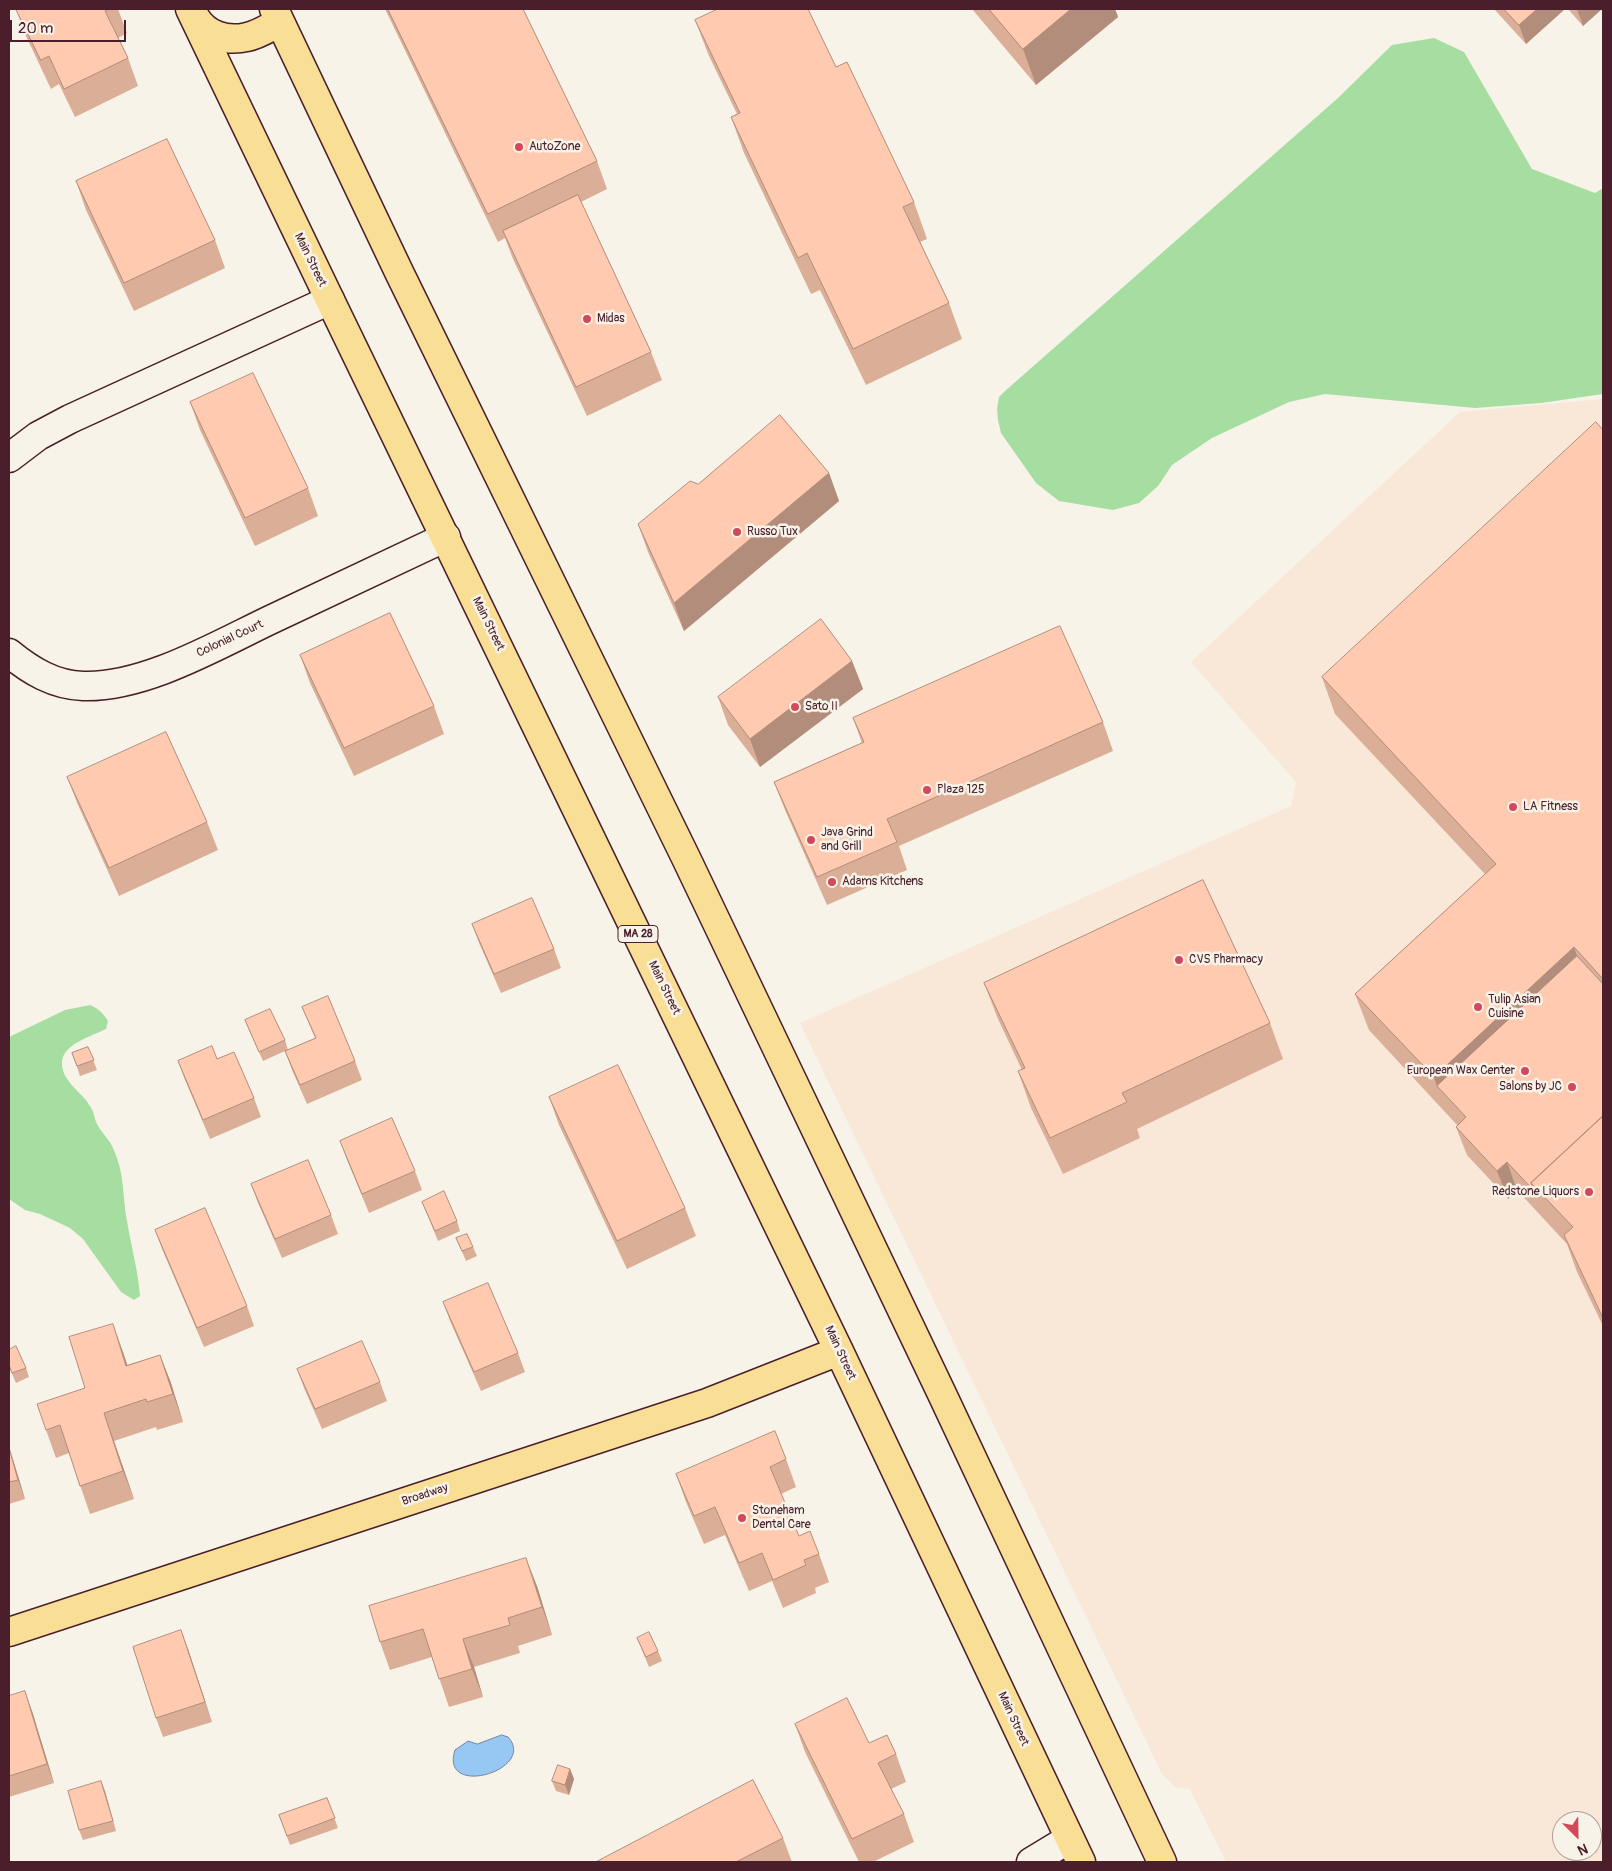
<!DOCTYPE html>
<html>
<head>
<meta charset="utf-8">
<style>
  body { margin:0 }
  #map { position:relative; width:1612px; height:1871px; overflow:hidden; background:#f7f3e8; font-family:Pangolin,sans-serif }
  canvas { display:block }
  .frame { position:absolute; inset:0; border:10px solid #4a1f2b; pointer-events:none }
  .north { position:absolute; left:1552px; top:1811px; width:50px; height:50px; box-sizing:border-box; background:#f7f3e8; border:1px solid #b29e9c; border-radius:50%; rotate:157deg; font-size:14px; font-weight:700; line-height:20px; text-align:center; color:#4a1f2b }
  .north::after { content:''; display:block; margin:auto; width:18px; height:22px; background:#d1495b; clip-path:polygon(50% 0,100% 100%,50% 72%,0 100%) }
  .scale { position:absolute; left:10px; top:20px; width:116px; height:22px; box-sizing:border-box; border:2px solid #4a1f2b; border-top:0; padding-left:6px; font-size:15px; line-height:18px; white-space:nowrap; color:#4a1f2b; -webkit-text-stroke:4px #f7f3e8; paint-order:stroke }
</style>
</head>
<body>
<div id="map">
<canvas width="1612" height="1871"></canvas>
<div class="frame"></div>
<div class="north">N</div>
<div class="scale">20 m</div>
</div>
<script>
const ctx = document.querySelector('canvas').getContext('2d');
ctx.lineJoin = 'round';
function fillPath(path, color) { ctx.fillStyle = color; ctx.fill(path, 'evenodd'); }
function strokePath(path, color, width, dash) { ctx.strokeStyle = color; ctx.lineWidth = width; ctx.lineCap = dash ? 'butt' : 'round'; ctx.setLineDash(dash || []); ctx.stroke(path); }
function write(font, color, halo, rows, align = 'center') {
  ctx.font = font + ' Pangolin,sans-serif'; ctx.lineWidth = 5; ctx.setLineDash([]); ctx.textBaseline = 'middle'; ctx.strokeStyle = halo; ctx.fillStyle = color; for (const [text, x, y, turn = 0] of rows) {
    ctx.save(); ctx.translate(x, y); ctx.rotate((+turn || 0) * Math.PI / 180); ctx.textAlign = isNaN(turn) ? turn : align; if (halo) ctx.strokeText(text, 0, 0); ctx.fillText(text, 0, 0); ctx.restore();
  }
}
fillPath(new Path2D(`
  M 1603,399 L 1603,1862 L 1226,1862 L 1190,1789 L 1175,1787 L 1162,1774 L 800,1023 L 1291,806 L 1296,782 L 1191,662 L 1460,412 ZM 1562,1821 L 1592,1821 L 1592,1851 L 1562,1851 Z`), '#f9e7d7');
fillPath(new Path2D(`
  M 1434,38 L 1464,52 L 1532,169 L 1595,193 L 1603,188 L 1603,394 L 1541,403 L 1475,408 L 1325,394 L 1289,402 L 1212,438 L 1172,465 L 1158,486 L 1139,503 L 1113,510 L 1059,501 L 1036,483 L 1001,433 L 998,420 L 997,409 L 999,397 L 1005,391 L 1338,98 L 1392,45 Z
  M 90,1005 C 99,1009 103,1013 108,1021 L 106,1029 C 92,1036 63,1044 62,1062 C 61,1081 82,1092 90,1106 C 94,1111 94,1118 97,1124 C 101,1132 108,1138 112,1146 C 125,1173 122,1192 127,1221 C 131,1246 138,1270 140,1296 L 134,1300 L 121,1292 L 83,1239 L 70,1228 L 40,1214 L 25,1210 L 9,1199 L 9,1037 L 65,1010 Z`), '#a6dea2');
const water = new Path2D(`
  M 502,1735 L 508,1737 C 538,1770 439,1799 455,1750 L 468,1741 L 477,1744 Z`);
fillPath(water, '#97c8f3');
strokePath(water, '#7884a3', 1);
const minor = new Path2D(`
  M 9,458 L 38,436 L 70,419 L 330,300
  M 9,653 C 31,671 54,685 83,686 C 143,688 214,647 268,621 C 327,593 386,565 446,537
  M 1031,1862 L 1069,1839`);
const major = new Path2D(`
  M 190,9 L 330,300 L 839,1351 L 1081,1862
  M 274,9 L 399,272 L 686,858 L 942,1394 L 1162,1862
  M 195,17 C 206,35 226,42 247,37 C 258,35 270,27 280,22
  M 9,1632 L 707,1403 L 839,1351`);
strokePath(minor, '#4a1f2b', 31);
strokePath(major, '#4a1f2b', 31);
strokePath(minor, '#f7f3e8', 28);
strokePath(major, '#f9df96', 28);
fillPath(new Path2D(`
  M 16,9 L 118,9 L 127,33 L 118,38 L 128,58 L 138,86 L 75,117 L 59,84 L 51,89 L 25,34 Z
  M 385,9 L 523,9 L 597,161 L 607,189 L 581,202 L 651,352 L 662,380 L 587,416 L 513,259 L 505,238 L 498,242 Z
  M 972,9 L 1115,9 L 1118,17 L 1036,85 Z
  M 1494,9 L 1565,9 L 1526,44 Z
  M 1568,9 L 1602,9 L 1583,26 Z
  M 695,20 L 836,67 L 914,202 L 927,239 L 920,242 L 949,303 L 962,339 L 866,385 L 820,290 L 811,294 L 744,153 L 731,117 L 737,114 L 709,56 Z
  M 76,181 L 215,240 L 225,268 L 134,311 L 86,210 Z
  M 190,402 L 308,488 L 318,516 L 255,546 L 200,430 Z
  M 1603,430 L 1603,1326 L 1577,1272 L 1567,1244 L 1517,1190 L 1508,1199 L 1467,1155 L 1456,1127 L 1458,1126 L 1369,1030 L 1355,994 L 1485,874 L 1335,714 L 1322,677 Z
  M 829,473 L 839,501 L 684,631 L 648,552 L 638,524 L 698,484 Z
  M 300,655 L 434,706 L 444,734 L 354,776 L 310,683 Z
  M 852,661 L 863,689 L 760,767 L 728,725 L 718,697 Z
  M 853,718 L 1103,722 L 1113,751 L 899,846 L 907,870 L 827,905 L 785,810 L 774,782 L 862,743 Z
  M 67,777 L 207,822 L 218,850 L 119,896 L 78,805 Z
  M 472,924 L 554,949 L 561,968 L 501,993 L 479,943 Z
  M 984,983 L 1270,1023 L 1283,1059 L 1137,1129 L 1140,1138 L 1063,1174 L 1031,1108 L 1018,1071 L 1022,1070 L 998,1019 Z
  M 302,1007 L 355,1061 L 362,1080 L 307,1104 L 292,1070 L 285,1051 L 263,1061 L 249,1030 L 245,1020 L 285,1040 L 288,1050 L 315,1038 Z
  M 88,1047 L 97,1070 L 80,1076 L 72,1053 Z
  M 217,1059 L 254,1098 L 261,1117 L 210,1139 L 185,1080 L 178,1061 Z
  M 549,1097 L 685,1208 L 696,1236 L 627,1269 L 559,1125 Z
  M 340,1141 L 415,1171 L 422,1190 L 369,1213 L 347,1160 Z
  M 251,1184 L 331,1215 L 338,1234 L 282,1258 L 258,1203 Z
  M 422,1202 L 457,1221 L 460,1231 L 438,1241 Z
  M 155,1230 L 247,1306 L 254,1326 L 204,1347 L 162,1249 Z
  M 456,1238 L 473,1247 L 477,1256 L 466,1261 Z
  M 443,1302 L 518,1353 L 525,1372 L 481,1391 L 450,1321 Z
  M 9,1350 L 26,1368 L 29,1377 L 16,1383 L 9,1367 Z
  M 123,1352 L 127,1365 L 160,1355 L 171,1383 L 183,1422 L 157,1430 L 156,1427 L 114,1441 L 134,1499 L 90,1514 L 69,1453 L 56,1458 L 46,1430 L 85,1388 Z
  M 297,1369 L 380,1382 L 387,1401 L 322,1429 L 304,1388 Z
  M 9,1446 L 25,1499 L 9,1504 Z
  M 786,1459 L 796,1487 L 781,1494 L 799,1536 L 819,1554 L 829,1582 L 815,1588 L 816,1593 L 783,1608 L 772,1581 L 749,1591 L 725,1535 L 704,1544 L 686,1502 L 676,1474 Z
  M 537,1586 L 552,1635 L 518,1646 L 520,1653 L 474,1667 L 483,1697 L 449,1707 L 432,1657 L 390,1670 L 380,1642 Z
  M 637,1638 L 658,1651 L 662,1661 L 649,1667 Z
  M 188,1649 L 212,1722 L 163,1737 L 156,1718 Z
  M 9,1696 L 32,1711 L 54,1783 L 9,1797 Z
  M 795,1724 L 869,1743 L 896,1754 L 906,1782 L 891,1789 L 904,1814 L 914,1842 L 873,1862 L 859,1862 L 805,1752 Z
  M 570,1769 L 574,1779 L 569,1795 L 556,1791 L 552,1781 Z
  M 101,1781 L 116,1831 L 83,1840 L 79,1830 Z
  M 327,1798 L 338,1828 L 290,1845 L 279,1815 Z
  M 783,1838 L 792,1862 L 596,1862 Z`), '#dbae97');
fillPath(new Path2D(`
  M 1071,9 L 1115,9 L 1118,17 L 1036,85 L 1023,49 Z
  M 1537,9 L 1565,9 L 1526,44 L 1519,25 Z
  M 1577,9 L 1602,9 L 1583,26 Z
  M 829,473 L 839,501 L 684,631 L 674,603 Z
  M 852,661 L 863,689 L 760,767 L 750,739 Z
  M 1574,947 L 1587,984 L 1437,1086 L 1434,1077 Z
  M 1507,1162 L 1517,1190 L 1508,1199 L 1497,1171 Z
  M 113,1324 L 123,1352 L 137,1394 L 126,1366 Z
  M 160,1355 L 171,1383 L 183,1422 L 173,1394 Z
  M 104,1413 L 114,1441 L 134,1499 L 123,1471 Z
  M 9,1446 L 11,1453 L 25,1499 L 18,1480 Z
  M 526,1558 L 537,1586 L 552,1635 L 542,1607 Z
  M 181,1630 L 188,1649 L 212,1722 L 205,1702 Z
  M 463,1639 L 474,1667 L 483,1697 L 472,1669 Z
  M 25,1691 L 32,1711 L 54,1783 L 47,1764 Z
  M 570,1769 L 574,1779 L 569,1795 L 565,1785 Z
  M 101,1781 L 105,1791 L 116,1831 Z`), '#b28d7b');
const building = new Path2D(`
  M 16,9 L 109,9 L 105,11 L 128,58 L 64,89 L 49,56 L 41,60 Z
  M 388,9 L 523,9 L 597,161 L 488,214 Z
  M 718,9 L 808,9 L 836,67 L 847,62 L 914,202 L 903,207 L 949,303 L 853,349 L 807,253 L 798,258 L 731,117 L 740,113 L 695,20 Z
  M 989,9 L 1071,9 L 1023,49 Z
  M 1504,9 L 1537,9 L 1519,25 Z
  M 167,139 L 215,240 L 124,283 L 76,181 Z
  M 578,195 L 651,352 L 576,387 L 503,231 Z
  M 253,373 L 308,488 L 245,518 L 190,402 Z
  M 780,415 L 829,473 L 674,603 L 638,524 L 690,481 L 698,484 Z
  M 1596,422 L 1603,430 L 1603,979 L 1574,947 L 1434,1077 L 1355,994 L 1496,864 L 1322,677 Z
  M 390,613 L 434,706 L 344,748 L 300,655 Z
  M 821,619 L 852,661 L 750,739 L 718,697 Z
  M 1060,626 L 1103,722 L 887,819 L 897,842 L 817,877 L 774,782 L 864,742 L 853,718 Z
  M 166,732 L 207,822 L 109,868 L 67,777 Z
  M 1203,880 L 1270,1023 L 1122,1093 L 1127,1102 L 1050,1138 L 1018,1071 L 1025,1068 L 984,983 Z
  M 532,898 L 554,949 L 494,974 L 472,924 Z
  M 1577,956 L 1603,984 L 1603,1116 L 1531,1183 L 1534,1191 L 1507,1162 L 1497,1171 L 1456,1127 L 1466,1117 L 1437,1086 Z
  M 328,996 L 355,1061 L 300,1085 L 285,1051 L 316,1038 L 302,1007 Z
  M 270,1009 L 285,1040 L 259,1052 L 245,1020 Z
  M 212,1046 L 217,1059 L 234,1052 L 254,1098 L 203,1120 L 178,1061 Z
  M 88,1047 L 94,1060 L 77,1066 L 72,1053 Z
  M 618,1065 L 685,1208 L 617,1241 L 549,1097 Z
  M 1603,1116 L 1603,1318 L 1564,1235 L 1573,1227 L 1531,1183 Z
  M 392,1118 L 415,1171 L 362,1194 L 340,1141 Z
  M 308,1160 L 331,1215 L 275,1239 L 251,1184 Z
  M 444,1191 L 457,1221 L 435,1231 L 422,1202 Z
  M 205,1208 L 247,1306 L 197,1328 L 155,1230 Z
  M 467,1234 L 473,1247 L 462,1251 L 456,1238 Z
  M 488,1283 L 518,1353 L 474,1372 L 443,1302 Z
  M 113,1324 L 126,1366 L 160,1355 L 173,1394 L 147,1402 L 146,1399 L 104,1413 L 123,1471 L 80,1486 L 60,1425 L 46,1430 L 37,1404 L 85,1388 L 69,1337 Z
  M 362,1341 L 380,1382 L 315,1409 L 297,1369 Z
  M 16,1346 L 26,1368 L 12,1373 L 9,1365 L 9,1350 Z
  M 775,1431 L 786,1459 L 770,1467 L 799,1536 L 810,1531 L 819,1554 L 804,1560 L 806,1565 L 773,1580 L 762,1553 L 739,1563 L 715,1507 L 694,1516 L 676,1474 Z
  M 9,1448 L 18,1480 L 9,1482 Z
  M 526,1558 L 542,1607 L 508,1618 L 510,1625 L 463,1639 L 472,1669 L 439,1679 L 423,1629 L 380,1642 L 369,1606 Z
  M 181,1630 L 205,1702 L 156,1718 L 133,1647 Z
  M 649,1632 L 658,1651 L 646,1657 L 637,1638 Z
  M 25,1691 L 47,1764 L 9,1776 L 9,1696 Z
  M 847,1698 L 869,1743 L 887,1735 L 896,1754 L 878,1763 L 904,1814 L 852,1839 L 795,1724 Z
  M 558,1765 L 570,1769 L 565,1785 L 552,1781 Z
  M 753,1780 L 783,1838 L 736,1862 L 596,1862 Z
  M 101,1781 L 113,1821 L 79,1830 L 68,1791 Z
  M 327,1798 L 335,1818 L 287,1836 L 279,1815 Z`);
fillPath(building, '#ffcab0');
strokePath(building, '#b28d7b', 1);
for (const [x, y, r, color] of [
  [519,147,5,"#d1495b"],
  [587,319,5,"#d1495b"],
  [737,532,5,"#d1495b"],
  [795,707,5,"#d1495b"],
  [927,790,5,"#d1495b"],
  [1513,807,5,"#d1495b"],
  [811,840,5,"#d1495b"],
  [832,882,5,"#d1495b"],
  [1179,960,5,"#d1495b"],
  [1478,1007,5,"#d1495b"],
  [1525,1071,5,"#d1495b"],
  [1572,1087,5,"#d1495b"],
  [1589,1192,5,"#d1495b"],
  [742,1518,5,"#d1495b"]
]) { const dot = new Path2D(); dot.arc(x, y, r, 0, 2 * Math.PI); ctx.fillStyle = color; ctx.fill(dot); strokePath(dot, '#f7f3e8', 2); }
for (const [x, y, w] of [
  [638,934,40]
]) { const box = new Path2D(); box.roundRect(x - w / 2, y - 8.5, w, 17, 4); ctx.fillStyle = '#f7f3e8'; ctx.fill(box); strokePath(box, '#4a1f2b', 1); }
write('bold 11px', '#4a1f2b', null, [
  ["MA 28",638,934]
]);
write('12px', '#4a1f2b', '#f7f3e8', [
  ["AutoZone",529,147],
  ["Midas",597,319],
  ["Russo Tux",747,532],
  ["Sato II",805,707],
  ["Plaza 125",937,790],
  ["LA Fitness",1523,807],
  ["Java Grind",821,833],
  ["and Grill",821,847],
  ["Adams Kitchens",842,882],
  ["CVS Pharmacy",1189,960],
  ["Tulip Asian",1488,1000],
  ["Cuisine",1488,1014],
  ["European Wax Center",1515,1071,"right"],
  ["Salons by JC",1562,1087,"right"],
  ["Redstone Liquors",1579,1192,"right"],
  ["Stoneham",752,1511],
  ["Dental Care",752,1525]
], 'left');
write('12px', '#4a1f2b', '#f7f3e8', [
  ["Main Street",310,260,64],
  ["Main Street",488,624,64],
  ["Colonial Court",230,639,-25],
  ["Main Street",664,988,64],
  ["Main Street",840,1353,65],
  ["Broadway",425,1495,-18],
  ["Main Street",1013,1719,65]
]);
</script>
</body>
</html>
